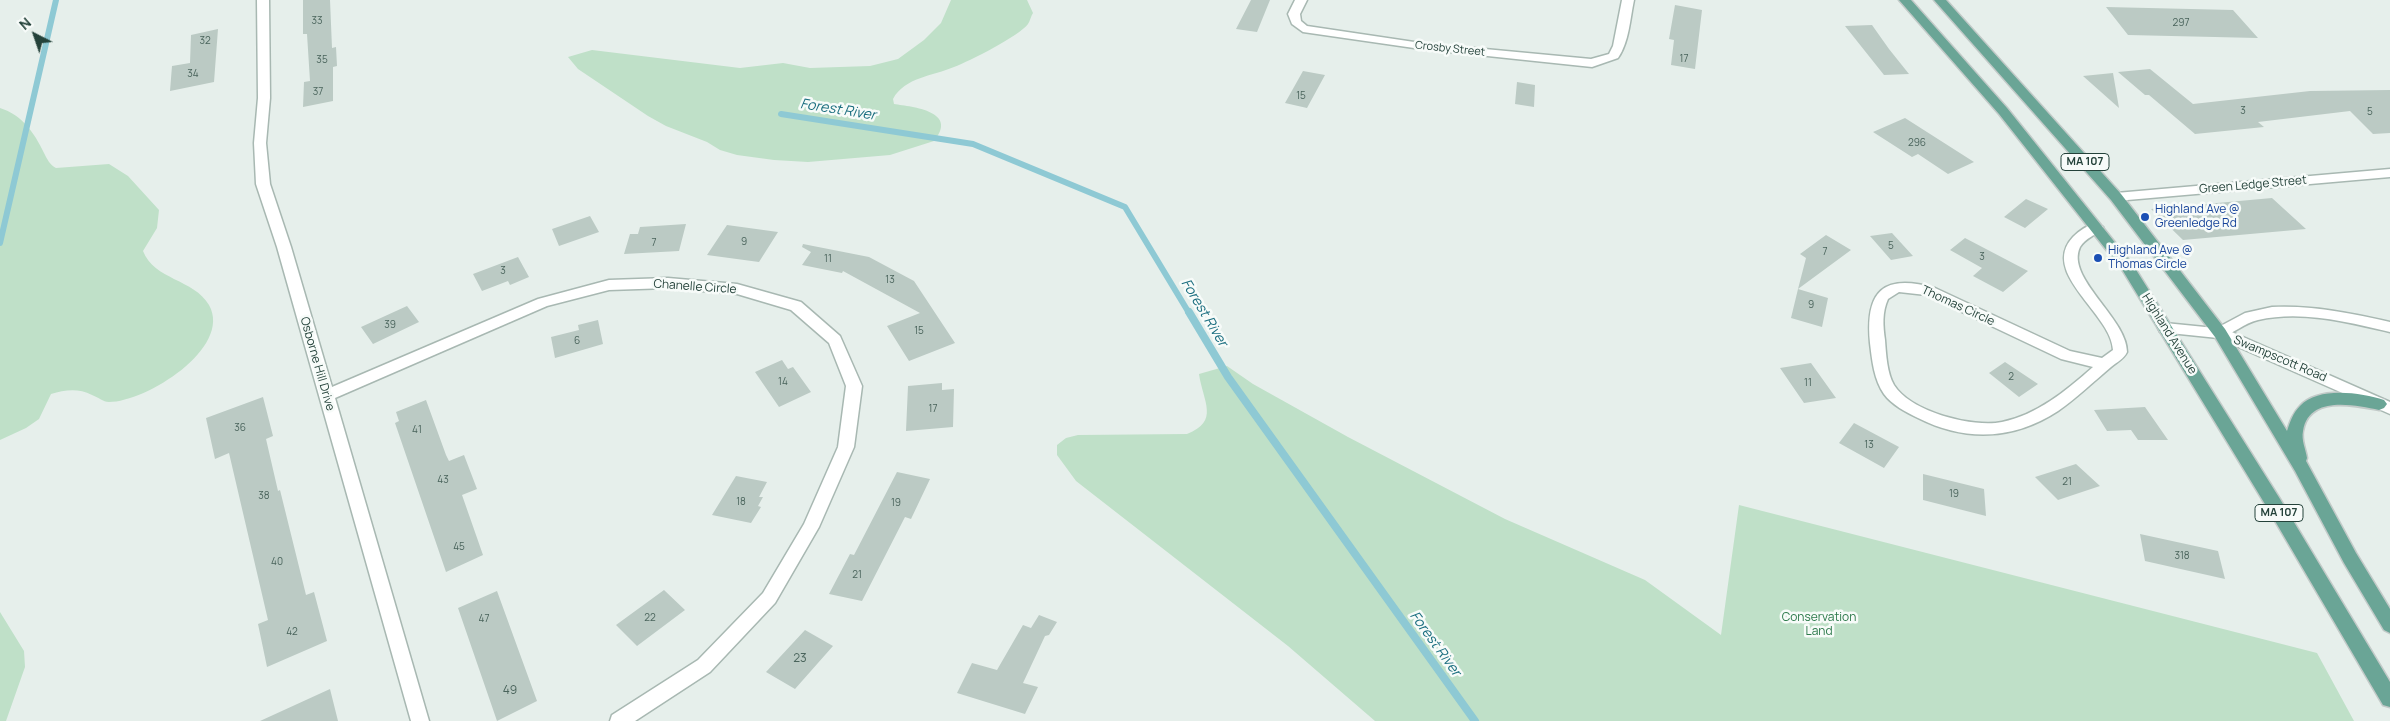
<!DOCTYPE html>
<html>
<head>
<meta charset="utf-8">
<style>
  body { margin:0 }
  #map { position:relative; width:2390px; height:721px; overflow:hidden; background:#e6efeb; font-family:Manrope,sans-serif }
  canvas { display:block }
  .north { position:absolute; left:10px; top:10px; width:50px; height:50px; -webkit-text-stroke:4px #f7fbf9; paint-order:stroke; rotate:319deg; font-size:14px; font-weight:700; line-height:20px; text-align:center; color:#24423a }
  .north::after { content:''; display:block; margin:auto; width:18px; height:22px; background:#24423a; clip-path:polygon(50% 0,100% 100%,50% 72%,0 100%) }
</style>
</head>
<body>
<div id="map">
<canvas width="2390" height="721"></canvas>
<div class="north">N</div>
</div>
<script>
const ctx = document.querySelector('canvas').getContext('2d');
ctx.lineJoin = 'round';
function fillPath(path, color) { ctx.fillStyle = color; ctx.fill(path, 'evenodd'); }
function strokePath(path, color, width, dash) { ctx.strokeStyle = color; ctx.lineWidth = width; ctx.lineCap = dash ? 'butt' : 'round'; ctx.setLineDash(dash || []); ctx.stroke(path); }
function write(font, color, halo, rows, align = 'center') {
  ctx.font = font + ' Manrope,sans-serif'; ctx.lineWidth = 5; ctx.setLineDash([]); ctx.textBaseline = 'middle'; ctx.strokeStyle = halo; ctx.fillStyle = color; for (const [text, x, y, turn = 0] of rows) {
    ctx.save(); ctx.translate(x, y); ctx.rotate((+turn || 0) * Math.PI / 180); ctx.textAlign = isNaN(turn) ? turn : align; if (halo) ctx.strokeText(text, 0, 0); ctx.fillText(text, 0, 0); ctx.restore();
  }
}
fillPath(new Path2D(`
  M 951,0 L 1027,0 L 1033,13 C 1031,16 1030,21 1028,24 C 1019,36 970,61 954,67 C 933,76 905,77 893,99 L 894,104 C 913,107 959,111 934,141 L 890,155 L 808,162 L 774,160 L 737,155 L 720,150 L 707,142 L 666,126 L 648,116 L 578,69 L 568,57 L 592,50 L 740,68 L 783,63 L 810,68 L 870,66 L 898,59 L 924,40 L 941,23 Z
  M 0,108 C 22,115 34,132 44,153 C 47,159 50,165 56,168 L 109,164 L 128,176 L 159,210 L 157,228 L 143,251 C 154,280 194,279 209,305 C 233,348 146,402 109,402 C 103,402 98,397 92,395 C 78,388 65,390 51,394 L 39,419 L 26,428 L 0,440 Z
  M 1227,366 L 1253,384 L 1348,437 L 1505,519 L 1645,580 L 1721,635 L 1739,505 L 2317,653 L 2354,721 L 1375,721 L 1288,646 L 1076,481 L 1057,455 L 1057,445 L 1066,438 L 1078,435 L 1187,434 C 1220,421 1203,402 1199,374 Z
  M 0,612 L 24,651 L 25,667 L 6,721 L 0,721 Z`), '#bfe0c8');
strokePath(new Path2D(`
  M 781,114 L 973,144 L 1125,207 L 1189,313
  M 0,243 L 56,0`), '#8ec9d4', 6);
strokePath(new Path2D(`
  M 1189,312 L 1228,377 L 1475,721`), '#8ec9d4', 8);
fillPath(new Path2D(`
  M 303,0 L 330,0 L 332,48 L 336,47 L 337,66 L 333,67 L 333,101 L 303,107 L 304,82 L 310,81 L 307,34 L 303,34 Z
  M 1251,0 L 1270,0 L 1257,32 L 1236,29 Z
  M 1675,5 L 1702,10 L 1695,69 L 1671,65 L 1674,40 L 1669,39 Z
  M 2106,7 L 2233,10 L 2258,38 L 2128,35 Z
  M 1872,25 L 1889,49 L 1909,74 L 1884,75 L 1845,26 Z
  M 218,29 L 214,82 L 170,91 L 172,66 L 190,63 L 191,35 Z
  M 2150,69 L 2193,104 L 2310,91 L 2390,90 L 2390,133 L 2373,134 L 2350,111 L 2258,122 L 2264,127 L 2195,134 L 2149,95 L 2145,95 L 2118,72 Z
  M 1303,71 L 1325,75 L 1307,108 L 1285,103 Z
  M 2113,73 L 2119,108 L 2083,76 Z
  M 1517,82 L 1535,85 L 1534,107 L 1515,104 Z
  M 1905,118 L 1974,162 L 1948,174 L 1918,154 L 1912,157 L 1873,132 Z
  M 2272,198 L 2306,229 L 2183,240 L 2151,209 Z
  M 2026,199 L 2048,209 L 2025,228 L 2004,217 Z
  M 590,216 L 599,232 L 559,246 L 552,229 Z
  M 686,224 L 679,251 L 624,254 L 630,234 L 638,234 L 640,227 Z
  M 727,225 L 778,232 L 759,262 L 707,255 Z
  M 1892,233 L 1913,256 L 1891,260 L 1870,236 Z
  M 1826,235 L 1851,250 L 1798,289 L 1806,258 L 1800,254 Z
  M 1965,238 L 2028,271 L 2003,292 L 1973,276 L 1982,268 L 1950,250 Z
  M 803,244 L 869,257 L 914,281 L 955,343 L 909,361 L 887,326 L 920,313 L 843,271 L 842,273 L 802,265 L 811,252 L 802,247 Z
  M 518,257 L 529,277 L 510,285 L 508,281 L 482,291 L 473,274 Z
  M 1798,289 L 1828,298 L 1822,327 L 1791,318 Z
  M 407,306 L 419,322 L 373,344 L 361,327 Z
  M 598,320 L 603,344 L 555,358 L 551,337 L 579,330 L 578,325 Z
  M 782,360 L 788,369 L 793,367 L 811,392 L 779,407 L 755,372 Z
  M 2005,362 L 2038,384 L 2019,397 L 1989,373 Z
  M 1811,363 L 1836,398 L 1804,403 L 1780,368 Z
  M 942,383 L 942,390 L 954,389 L 953,427 L 906,431 L 908,386 Z
  M 263,397 L 273,436 L 266,439 L 278,491 L 280,490 L 306,595 L 314,592 L 327,641 L 267,667 L 258,624 L 268,620 L 229,453 L 215,459 L 206,418 Z
  M 426,400 L 446,455 L 449,461 L 464,455 L 477,489 L 462,495 L 483,555 L 446,572 L 395,423 L 399,421 L 396,412 Z
  M 2145,407 L 2168,440 L 2138,440 L 2131,430 L 2107,431 L 2094,410 Z
  M 1854,423 L 1899,447 L 1884,468 L 1839,443 Z
  M 2076,464 L 2100,486 L 2058,500 L 2035,477 Z
  M 897,472 L 930,479 L 911,519 L 905,517 L 862,601 L 829,594 L 850,554 L 854,555 Z
  M 1923,474 L 1984,489 L 1986,516 L 1923,500 Z
  M 736,476 L 767,482 L 759,497 L 763,497 L 758,506 L 761,507 L 751,523 L 712,515 Z
  M 2140,534 L 2218,551 L 2225,579 L 2145,561 Z
  M 664,590 L 685,610 L 637,646 L 616,625 Z
  M 497,591 L 537,701 L 497,721 L 458,608 Z
  M 1039,615 L 1057,622 L 1049,635 L 1045,636 L 1023,683 L 1038,687 L 1025,714 L 957,693 L 972,663 L 997,670 L 1023,625 L 1031,628 Z
  M 805,630 L 833,646 L 795,689 L 766,672 Z
  M 330,689 L 338,721 L 260,721 Z`), '#bbcac4');
const minor = new Path2D(`
  M 257,0 L 269,0 L 270,98 L 266,143 L 270,184 L 291,247 L 332,387 L 538,299 L 609,280 L 668,278 L 737,284 L 801,302 L 840,336 L 862,386 L 854,447 L 819,527 L 775,603 L 710,672 L 635,721 L 610,721 L 612,715 L 698,660 L 763,593 L 804,524 L 838,447 L 846,386 L 829,343 L 791,310 L 737,294 L 668,288 L 609,290 L 547,306 L 335,398 L 429,721 L 411,721 L 277,247 L 256,184 L 254,143 L 258,98 Z
  M 1295,0 L 1307,0 L 1300,14 L 1301,21 L 1307,26 L 1421,43 L 1591,59 L 1609,54 L 1613,46 L 1622,0 L 1634,0 C 1630,19 1629,42 1618,58 L 1592,67 L 1421,49 L 1303,32 L 1292,24 L 1288,14 Z
  M 2390,169 L 2390,177 L 2116,201 L 2109,197 L 2116,193 Z
  M 2096,223 L 2103,227 C 2097,235 2085,238 2080,247 C 2065,278 2127,318 2127,352 C 2124,359 2117,362 2111,367 C 2093,382 2077,398 2058,411 C 2014,440 1965,442 1918,418 C 1906,412 1892,405 1884,394 C 1874,380 1872,360 1870,343 C 1865,291 1883,273 1935,288 L 2070,351 L 2102,358 L 2113,350 C 2112,314 2039,273 2073,237 C 2079,231 2088,225 2096,223 ZM 1899,292 L 1926,295 L 2061,359 L 2093,367 C 2067,390 2037,415 2002,422 C 1973,428 1911,412 1894,385 C 1887,373 1886,354 1885,340 C 1883,326 1882,312 1888,299 Z
  M 2272,307 C 2312,305 2351,313 2390,322 L 2390,332 C 2348,322 2301,310 2258,320 C 2244,323 2233,334 2220,338 L 2215,337 L 2213,333 L 2215,329 L 2245,313 Z`);
const tertiary = new Path2D(`
  M 2165,323 L 2225,329 L 2390,402 L 2390,414 L 2218,338 L 2160,332 L 2158,328 L 2160,324 Z`);
const primary = new Path2D(`
  M 1899,0 L 1911,0 L 2007,108 L 2133,265 L 2280,499 L 2390,682 L 2390,707 L 2383,705 L 2268,509 L 2123,271 L 1999,114 Z
  M 1934,0 L 1946,0 L 2121,194 L 2225,329 L 2287,431 C 2290,422 2293,413 2300,406 C 2319,386 2361,393 2384,400 L 2387,404 L 2384,408 L 2379,410 C 2354,405 2309,395 2303,431 C 2301,440 2306,450 2307,458 L 2306,461 L 2356,553 L 2390,609 L 2390,633 L 2384,630 L 2344,563 L 2295,471 L 2215,337 L 2111,200 Z`);
strokePath(minor, '#a8b8b2', 3);
strokePath(tertiary, '#a8b8b2', 3);
strokePath(primary, '#c2cac8', 3);
fillPath(minor, '#fff');
fillPath(tertiary, '#fff');
fillPath(primary, '#6aa596');
for (const [x, y, r, color] of [
  [2145,217,5,"#1a4fb4"],
  [2098,258,5,"#1a4fb4"]
]) { const dot = new Path2D(); dot.arc(x, y, r, 0, 2 * Math.PI); ctx.fillStyle = color; ctx.fill(dot); strokePath(dot, '#f7fbf9', 2); }
write('10px', '#4a645c', null, [
  ["33",317,21],
  ["297",2181,23],
  ["32",205,41],
  ["17",1684,59],
  ["35",322,60],
  ["34",193,74],
  ["37",318,92],
  ["15",1301,96],
  ["3",2243,111],
  ["5",2370,112],
  ["296",1917,143],
  ["9",744,242],
  ["7",654,243],
  ["5",1891,246],
  ["7",1825,252],
  ["3",1982,257],
  ["11",828,259],
  ["3",503,271],
  ["13",890,280],
  ["9",1811,305],
  ["39",390,325],
  ["15",919,331],
  ["6",577,341],
  ["2",2011,377],
  ["14",783,382],
  ["11",1808,383],
  ["17",933,409],
  ["36",240,428],
  ["41",417,430],
  ["13",1869,445],
  ["43",443,480],
  ["21",2067,482],
  ["19",1954,494],
  ["38",264,496],
  ["18",741,502],
  ["19",896,503],
  ["45",459,547],
  ["318",2182,556],
  ["40",277,562],
  ["21",857,575],
  ["22",650,618],
  ["47",484,619],
  ["42",292,632]
]);
write('11px', '#24423a', '#f7fbf9', [
  ["Crosby Street",1450,49,6]
]);
for (const [x, y, w] of [
  [2085,162,48],
  [2279,513,48]
]) { const box = new Path2D(); box.roundRect(x - w / 2, y - 8.5, w, 17, 4); ctx.fillStyle = '#f7fbf9'; ctx.fill(box); strokePath(box, '#24423a', 1); }
write('bold 11px', '#24423a', null, [
  ["MA 107",2085,162],
  ["MA 107",2279,513]
]);
write('12px', '#24423a', '#f7fbf9', [
  ["Green Ledge Street",2253,185,-5],
  ["Chanelle Circle",695,287,4],
  ["Thomas Circle",1958,306,25],
  ["Highland Avenue",2169,334,58],
  ["Swampscott Road",2280,359,23],
  ["Osborne Hill Drive",317,364,74]
]);
write('12px', '#164399', '#f7fbf9', [
  ["Highland Ave @",2155,210],
  ["Greenledge Rd",2155,224],
  ["Highland Ave @",2108,251],
  ["Thomas Circle",2108,265]
], 'left');
write('12px', '#2d7a4b', '#f7fbf9', [
  ["Conservation",1819,618],
  ["Land",1819,632]
]);
write('12px', '#4a645c', null, [
  ["23",800,659],
  ["49",510,691]
]);
write('italic 14px', '#1c6f80', '#f7fbf9', [
  ["Forest River",838,110,9],
  ["Forest River",1204,313,59],
  ["Forest River",1435,644,54]
]);
</script>
</body>
</html>
